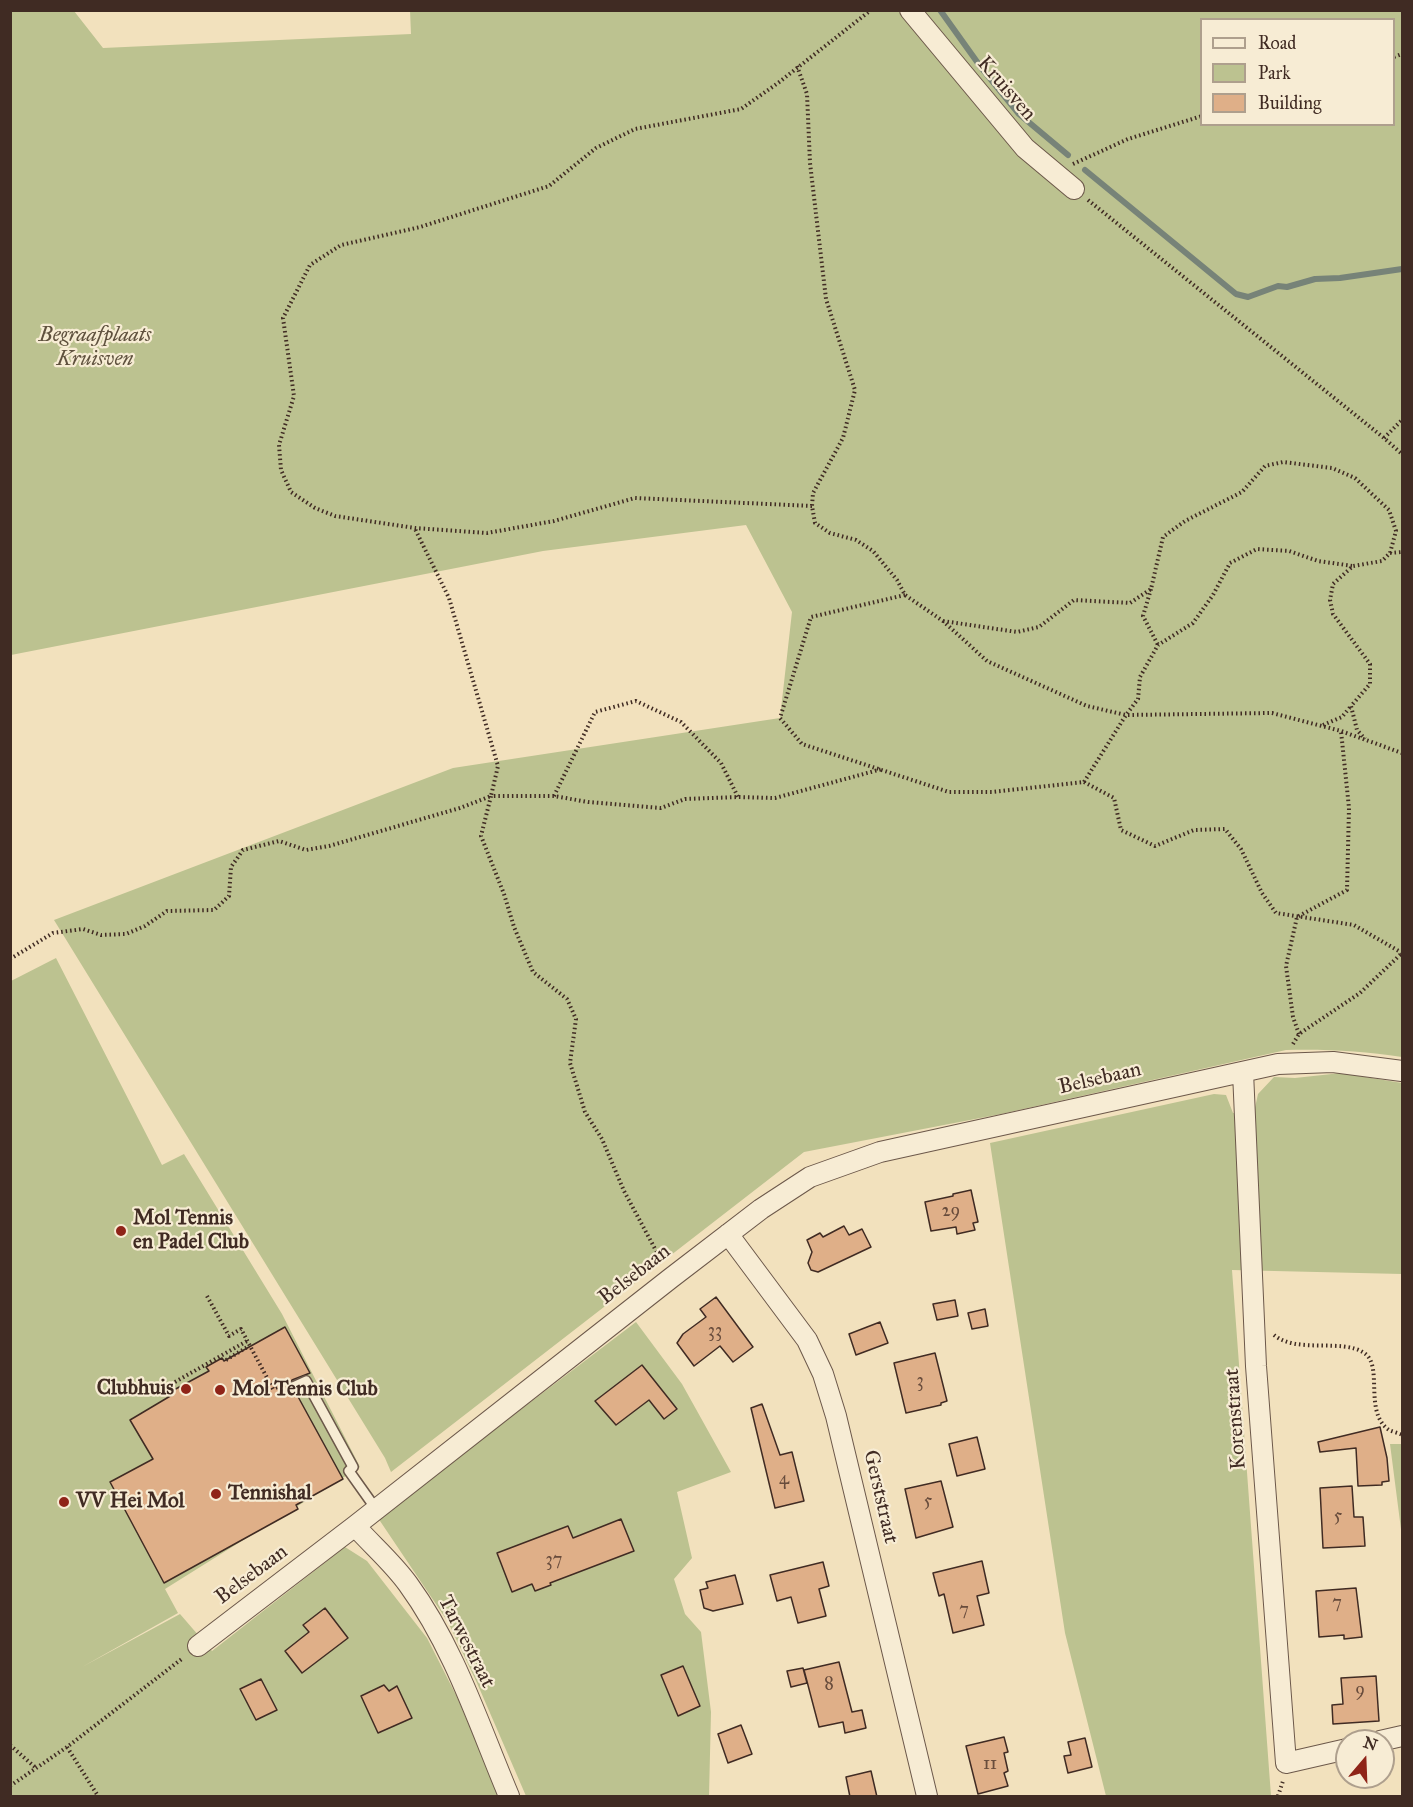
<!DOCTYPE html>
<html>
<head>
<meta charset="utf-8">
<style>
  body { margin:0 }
  #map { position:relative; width:1413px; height:1807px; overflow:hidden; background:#f2e1bd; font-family:"IM FELL Great Primer",serif }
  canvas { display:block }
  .frame { position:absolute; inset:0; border:12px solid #402b23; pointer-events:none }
  .legend { position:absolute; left:1200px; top:18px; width:195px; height:108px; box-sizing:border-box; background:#f7ecd4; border:2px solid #ae9f8d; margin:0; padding:8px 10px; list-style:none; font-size:18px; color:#402b23 }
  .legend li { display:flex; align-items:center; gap:12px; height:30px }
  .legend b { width:30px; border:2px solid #ae9f8d }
  .north { position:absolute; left:1335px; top:1729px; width:60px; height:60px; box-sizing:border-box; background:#f7ecd4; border:2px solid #ae9f8d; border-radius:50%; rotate:19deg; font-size:16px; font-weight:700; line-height:24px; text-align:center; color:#402b23 }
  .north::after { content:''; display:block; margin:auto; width:21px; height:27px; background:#8f2418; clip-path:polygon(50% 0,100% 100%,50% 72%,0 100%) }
</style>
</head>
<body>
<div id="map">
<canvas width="1413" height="1807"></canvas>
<div class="frame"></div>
<ul class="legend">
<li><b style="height:8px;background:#f7ecd4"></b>Road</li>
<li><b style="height:16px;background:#bcc290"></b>Park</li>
<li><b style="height:16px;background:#dfaf88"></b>Building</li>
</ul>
<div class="north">N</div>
</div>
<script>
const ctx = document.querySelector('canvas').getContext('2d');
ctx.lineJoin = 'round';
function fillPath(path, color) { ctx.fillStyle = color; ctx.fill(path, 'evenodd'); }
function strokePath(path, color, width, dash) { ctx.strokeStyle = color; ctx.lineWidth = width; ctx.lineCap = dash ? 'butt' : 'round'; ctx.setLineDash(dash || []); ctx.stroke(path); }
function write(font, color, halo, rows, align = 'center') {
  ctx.font = font + ' "IM FELL Great Primer",serif'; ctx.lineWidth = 4.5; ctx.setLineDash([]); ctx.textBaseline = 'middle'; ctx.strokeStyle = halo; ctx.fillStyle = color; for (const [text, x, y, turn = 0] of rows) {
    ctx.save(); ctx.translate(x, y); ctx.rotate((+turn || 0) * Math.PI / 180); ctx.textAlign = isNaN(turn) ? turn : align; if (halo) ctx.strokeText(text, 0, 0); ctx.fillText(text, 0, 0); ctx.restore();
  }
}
fillPath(new Path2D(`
  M 410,10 L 1402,11 L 1402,1057 C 1363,1051 1326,1049 1286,1050 L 1001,1114 L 804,1152 L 391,1472 L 385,1458 L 54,920 L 453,768 L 780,718 L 792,612 L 746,525 L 543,551 L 11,655 L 11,11 L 74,11 L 103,48 L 411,34 ZM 1202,20 L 1394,20 L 1394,124 L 1202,124 Z
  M 56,958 L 162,1165 L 184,1154 L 282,1314 L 360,1467 L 165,1589 L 178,1613 L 82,1667 L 180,1614 L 212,1651 L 345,1547 L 367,1561 L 427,1638 L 457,1697 L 499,1796 L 11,1796 L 11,981 Z
  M 1341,1073 L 1402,1083 L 1402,1274 L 1232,1270 L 1271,1796 L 1106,1796 L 1065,1633 L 990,1143 L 1214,1094 L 1226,1095 L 1233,1113 L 1254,1112 L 1258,1094 L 1274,1077 L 1295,1078 Z
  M 636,1322 L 682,1384 L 731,1472 L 677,1492 L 692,1558 L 674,1579 L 685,1614 L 701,1632 L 711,1712 L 709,1796 L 526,1796 L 477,1683 L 448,1622 L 378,1518 Z
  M 1390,1444 L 1402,1444 L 1402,1537 Z`), '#bcc290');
strokePath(new Path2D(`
  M 940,10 L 980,66 L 1019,114 L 1068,155
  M 1085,170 L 1236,294 L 1248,297 L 1278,286 L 1287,287 L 1315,279 L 1340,278 L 1402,269`), '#778378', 6);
const building = new Path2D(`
  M 971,1190 L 978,1222 L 973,1223 L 975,1230 L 957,1234 L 956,1227 L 931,1231 L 925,1202 L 953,1196 L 953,1194 Z
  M 844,1226 L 849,1235 L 862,1229 L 871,1247 L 818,1272 L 811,1270 L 808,1263 L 812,1252 L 807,1240 L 820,1233 L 823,1237 Z
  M 716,1297 L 753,1347 L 733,1362 L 720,1346 L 694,1366 L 677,1343 L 683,1334 L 706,1317 L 700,1309 Z
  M 955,1300 L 958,1316 L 937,1320 L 933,1304 Z
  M 985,1309 L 988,1326 L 972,1329 L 968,1313 Z
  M 880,1322 L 888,1343 L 856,1355 L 849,1334 Z
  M 285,1327 L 310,1373 L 292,1380 L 289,1388 L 296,1393 L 343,1479 L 296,1505 L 298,1509 L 164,1583 L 110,1482 L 153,1459 L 130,1420 L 172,1395 L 170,1392 L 209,1371 L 206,1367 L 222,1358 L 224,1361 Z
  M 935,1353 L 947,1401 L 941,1403 L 941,1405 L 906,1413 L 894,1363 Z
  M 642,1365 L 677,1409 L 664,1419 L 649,1400 L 616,1425 L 595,1401 Z
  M 762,1404 L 780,1455 L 792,1452 L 804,1501 L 775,1508 L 751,1408 Z
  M 1380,1427 L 1387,1458 L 1389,1481 L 1382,1482 L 1382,1485 L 1358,1486 L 1356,1448 L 1320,1452 L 1318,1442 Z
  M 977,1437 L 985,1469 L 957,1476 L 949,1444 Z
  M 941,1481 L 953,1527 L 916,1538 L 905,1489 Z
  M 1352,1486 L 1354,1517 L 1363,1517 L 1365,1546 L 1323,1548 L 1320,1488 Z
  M 621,1519 L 634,1551 L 550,1583 L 551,1585 L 535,1591 L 532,1584 L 512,1592 L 497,1553 L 568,1526 L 573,1538 Z
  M 982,1561 L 989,1593 L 977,1596 L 984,1625 L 953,1633 L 944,1594 L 939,1596 L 933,1573 Z
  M 823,1562 L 829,1586 L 819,1589 L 826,1616 L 798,1623 L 791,1597 L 777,1601 L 770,1575 Z
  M 735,1575 L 743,1604 L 713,1611 L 704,1608 L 700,1590 L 708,1588 L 706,1582 Z
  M 1356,1588 L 1362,1637 L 1344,1639 L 1344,1635 L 1319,1637 L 1316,1591 Z
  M 325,1608 L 348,1638 L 302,1673 L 285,1651 L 309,1632 L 303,1625 Z
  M 839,1662 L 852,1712 L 862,1710 L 866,1728 L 845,1733 L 843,1722 L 819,1727 L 804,1670 Z
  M 683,1666 L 700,1706 L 678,1716 L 661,1675 Z
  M 803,1668 L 807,1683 L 791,1687 L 787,1671 Z
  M 1376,1676 L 1379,1721 L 1333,1724 L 1332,1705 L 1343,1704 L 1341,1678 Z
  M 261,1679 L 277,1710 L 256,1720 L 240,1689 Z
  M 384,1685 L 389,1691 L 397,1686 L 412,1718 L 378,1733 L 361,1696 Z
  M 741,1725 L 752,1754 L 728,1763 L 718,1734 Z
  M 1004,1737 L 1008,1752 L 1004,1753 L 1008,1771 L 1004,1773 L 1008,1786 L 978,1794 L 966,1746 Z
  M 1085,1738 L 1092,1767 L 1068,1773 L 1064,1756 L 1071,1755 L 1068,1742 Z
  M 871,1771 L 877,1797 L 850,1797 L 846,1777 Z`);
fillPath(building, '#dfaf88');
strokePath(building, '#402b23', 1.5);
const lane = new Path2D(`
  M 295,1386 L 306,1381 L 353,1467 L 349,1471 L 376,1509`);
const street = new Path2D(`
  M 910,10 L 1025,148 L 1074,189
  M 1243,1072 L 1256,1366 L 1286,1763 L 1347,1749
  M 728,1234 L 807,1340 L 823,1374 L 836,1416 L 927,1796
  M 355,1526 C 372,1545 393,1563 408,1584 C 454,1647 479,1725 509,1796
  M 198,1646 L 355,1526 L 671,1278 L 761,1209 L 810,1177 L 880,1152 L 1278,1064 L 1333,1062 L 1402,1071
  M 1380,1741 L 1402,1736`);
strokePath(lane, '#6c584a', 12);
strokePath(street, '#6c584a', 22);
strokePath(new Path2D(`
  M 1394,57 L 1402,54
  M 797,66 L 807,94 L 810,163 L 826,299 L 855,390 L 843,438 L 813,493 L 812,506 L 815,523 L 830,533 L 856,540 L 873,551 L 897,580 L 905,595 L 943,621 L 987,661 L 1087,706 L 1126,715 L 1138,699 L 1140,677 L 1158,645 L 1193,623 L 1213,595 L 1230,563 L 1257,549 L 1289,551 L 1318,561 L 1353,566
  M 1073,164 L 1128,139 L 1202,116
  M 1088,200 L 1384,438 L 1402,454
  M 1384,438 L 1402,420
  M 812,506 L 635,498 L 554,521 L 487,533 L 415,528 L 335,516 L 315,508 L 291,492 L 281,470 L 279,445 L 294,396 L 283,318 L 310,265 L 341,245 L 420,227 L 549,186 L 596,148 L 635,129 L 741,109 L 778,83 L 871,10
  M 1390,553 L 1402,552
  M 1151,589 L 1143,616 L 1158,645
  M 905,595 L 811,617 L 780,718 L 802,744 L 949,792 L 992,792 L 1084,782 L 1126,715 L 1272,713 L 1341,731 L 1402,753
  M 943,621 L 1017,632 L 1039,627 L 1074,600 L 1130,603 L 1151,589 L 1163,537 L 1185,521 L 1242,492 L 1265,466 L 1283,462 L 1332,468 L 1355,478 L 1389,510 L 1396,531 L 1390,553 L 1382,561 L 1353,566 L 1333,584 L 1330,600 L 1333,614 L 1370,664 L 1370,684 L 1351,706 L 1357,730 L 1365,739
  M 1323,725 L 1342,717 L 1351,706
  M 1084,782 L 1114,798 L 1121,830 L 1155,846 L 1194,830 L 1225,829 L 1241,849 L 1262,893 L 1276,913 L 1354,925 L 1402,953
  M 554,796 L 595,712 L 636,701 L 681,722 L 721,763 L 738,797
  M 10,959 L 53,933 L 83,929 L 101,935 L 126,934 L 145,926 L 167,911 L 214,910 L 229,896 L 231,867 L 243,850 L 279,841 L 306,850 L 329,846 L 460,808 L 491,796 L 498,766 L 449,598 L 415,529
  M 1299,1034 L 1293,1017 L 1286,966 L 1297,917 L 1347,890 L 1349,808 L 1341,731
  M 1293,1044 L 1299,1034 L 1360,993 L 1402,953
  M 10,1248 L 13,1247
  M 661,1260 L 624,1191 L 602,1139 L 585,1112 L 570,1063 L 576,1019 L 567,999 L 533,972 L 514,927 L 504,894 L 481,836 L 491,796 L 554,796 L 588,802 L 661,808 L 685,799 L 738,797 L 775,798 L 882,769
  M 207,1296 L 229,1336 L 241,1329 L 273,1389 L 282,1385
  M 1274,1335 C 1297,1354 1343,1338 1364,1353 C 1384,1365 1363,1412 1389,1430 C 1393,1432 1399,1433 1402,1435
  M 226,1360 L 249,1346
  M 175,1382 L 247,1341
  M 10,1745 L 36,1768
  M 67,1747 L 98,1796
  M 10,1786 L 67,1747 L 183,1658
  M 1278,1796 L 1283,1781`), '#402b23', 4, [1.5, 3]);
strokePath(lane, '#f7ecd4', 9);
strokePath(street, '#f7ecd4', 20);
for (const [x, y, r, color] of [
  [121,1231,6,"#8f2418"],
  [186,1389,6,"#8f2418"],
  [220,1390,6,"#8f2418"],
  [216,1494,6,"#8f2418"],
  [64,1502,6,"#8f2418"]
]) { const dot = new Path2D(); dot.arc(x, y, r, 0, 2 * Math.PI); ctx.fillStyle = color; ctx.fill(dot); strokePath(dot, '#f7ecd4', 2); }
write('18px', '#684c3c', null, [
  ["29",951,1212],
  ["33",715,1332],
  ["3",920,1382],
  ["4",784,1480],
  ["5",928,1502],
  ["5",1338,1517],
  ["37",554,1561],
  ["7",1337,1604],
  ["7",964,1611],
  ["8",829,1685],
  ["9",1360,1691],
  ["11",990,1765]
]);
write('21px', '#402b23', '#f7ecd4', [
  ["Kruisven",1006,89,49],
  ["Belsebaan",1100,1079,-13],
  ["Belsebaan",635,1275,-38],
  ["Korenstraat",1236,1419,-94],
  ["Gerststraat",880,1497,77],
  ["Belsebaan",252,1575,-37],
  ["Tarwestraat",466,1642,63]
]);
write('italic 21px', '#5f513e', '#f7ecd4', [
  ["Begraafplaats",95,336],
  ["Kruisven",95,360]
]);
write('bold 21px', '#402b23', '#f7ecd4', [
  ["Mol Tennis",133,1219],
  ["en Padel Club",133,1243],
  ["Clubhuis",174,1389,"right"],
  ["Mol Tennis Club",232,1390],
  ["Tennishal",228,1494],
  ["VV Hei Mol",76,1502]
], 'left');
</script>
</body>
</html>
